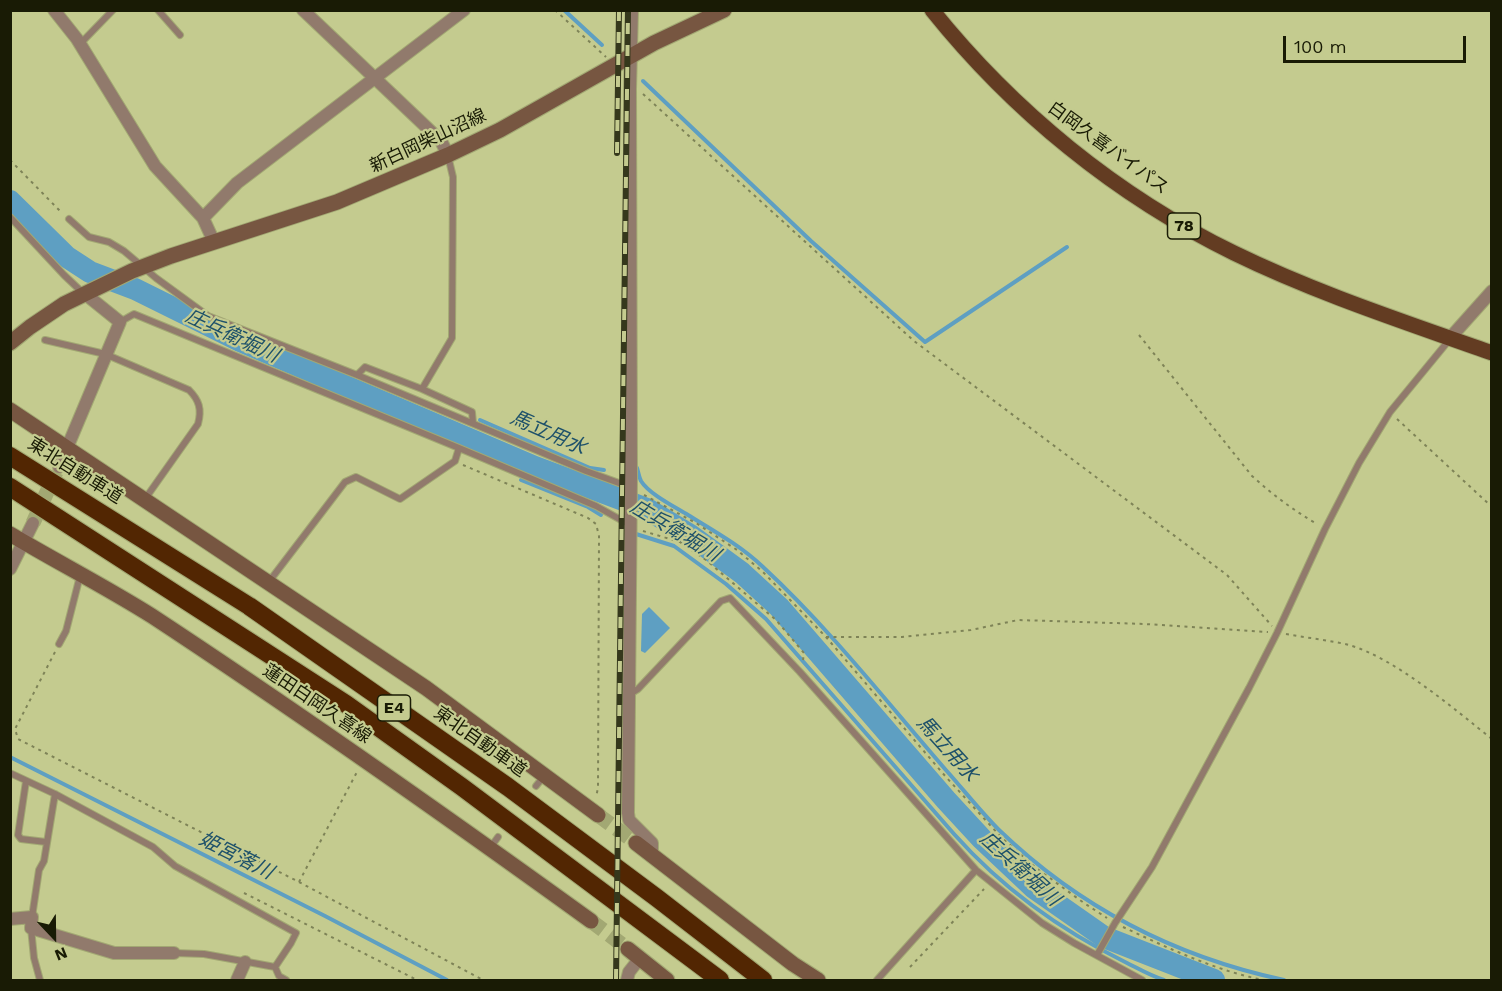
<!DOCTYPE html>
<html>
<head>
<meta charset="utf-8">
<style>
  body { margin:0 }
  #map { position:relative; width:1502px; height:991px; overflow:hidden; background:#c4cb8f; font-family:"Work Sans",sans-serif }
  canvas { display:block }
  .frame { position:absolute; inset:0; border:12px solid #191b05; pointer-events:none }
  .north { position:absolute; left:24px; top:907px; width:60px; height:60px; -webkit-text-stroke:4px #c4cb8f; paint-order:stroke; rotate:158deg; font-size:16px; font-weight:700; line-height:24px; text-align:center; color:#191b05 }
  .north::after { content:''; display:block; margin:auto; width:21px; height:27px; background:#191b05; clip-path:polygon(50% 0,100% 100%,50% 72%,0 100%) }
  .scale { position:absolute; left:1283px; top:36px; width:183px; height:27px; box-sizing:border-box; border:3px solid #191b05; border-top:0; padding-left:8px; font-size:18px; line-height:21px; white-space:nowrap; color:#191b05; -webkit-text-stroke:4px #c4cb8f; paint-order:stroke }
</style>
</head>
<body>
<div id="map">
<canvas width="1502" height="991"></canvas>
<div class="frame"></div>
<div class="north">N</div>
<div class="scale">100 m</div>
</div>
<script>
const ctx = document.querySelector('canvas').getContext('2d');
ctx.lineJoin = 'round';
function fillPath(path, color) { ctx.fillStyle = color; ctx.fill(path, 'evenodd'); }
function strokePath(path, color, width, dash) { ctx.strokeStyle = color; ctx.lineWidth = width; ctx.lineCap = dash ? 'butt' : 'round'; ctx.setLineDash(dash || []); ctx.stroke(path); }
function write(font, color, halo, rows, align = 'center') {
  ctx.font = font + ' "Work Sans","Noto Sans JP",sans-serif'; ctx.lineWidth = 4.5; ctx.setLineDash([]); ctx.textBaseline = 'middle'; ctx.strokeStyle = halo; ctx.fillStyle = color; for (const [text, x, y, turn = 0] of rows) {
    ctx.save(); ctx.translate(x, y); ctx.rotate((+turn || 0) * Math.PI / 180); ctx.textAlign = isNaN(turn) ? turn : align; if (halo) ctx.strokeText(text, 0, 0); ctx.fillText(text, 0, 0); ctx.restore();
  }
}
fillPath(new Path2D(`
  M 649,607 L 670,628 L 645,653 L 641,651 L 642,614 Z`), '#5e9fc2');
strokePath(new Path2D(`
  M 564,10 L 602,45
  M 643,81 L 811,241 L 925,342 L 1067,247
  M 480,420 L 590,468 L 604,470
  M 637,468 C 638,471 639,477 641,481 C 649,494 675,507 688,515 C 714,531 741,546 763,567 C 829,628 886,701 945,769 C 963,789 980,811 999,830 C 1079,907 1176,957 1284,980
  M 521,480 L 588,507 L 601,515
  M 636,534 L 674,546 L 726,584 L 766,619 L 954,834 C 1002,888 1062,931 1127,963 C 1139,969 1151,976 1164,980
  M 10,757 L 325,916 L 447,980`), '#5e9fc2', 4);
strokePath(new Path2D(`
  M 10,201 L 67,257 L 90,272 L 135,289 L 240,341 L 535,467 L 647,509 L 690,535 L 742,573 L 779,607 L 946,800 L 982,839 L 1034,888 L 1104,937 L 1214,980`), '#5e9fc2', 22);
strokePath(new Path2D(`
  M 33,523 L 56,472
  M 598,815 L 636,843
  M 591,921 L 628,949`), '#a2a873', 15, [15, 8]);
const lane = new Path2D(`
  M 158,10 L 180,35
  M 80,44 L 113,10
  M 10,217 L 64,275 L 83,293
  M 69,219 L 89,237 L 109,242 L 124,251 L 156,278 L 208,316 L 357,375 L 586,471 L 630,487
  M 120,322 L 134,314 L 459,448 L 596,506 L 630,525
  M 45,340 L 105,354 L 189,390 C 199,400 202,409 198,424 L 145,499
  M 357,375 L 365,367 L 422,389 L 472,412 L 473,423
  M 422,389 L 452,338 L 453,177 L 448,156
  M 268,583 L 345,482 L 356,477 L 400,499 L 455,461 L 459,448
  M 59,644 L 66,631 L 80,576
  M 630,694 L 638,689 L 721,601 L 730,598 L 800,672 L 976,870 L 1042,923 L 1074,943 L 1142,980
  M 10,773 L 55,794 L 153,847 L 175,866 L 296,933 L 291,943 L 275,967
  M 26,781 L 18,835 L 21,839 L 46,842
  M 536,786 L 544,776
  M 490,848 L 498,837
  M 32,917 L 39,870 L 44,861 L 55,794
  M 31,928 L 34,958 L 40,980
  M 174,953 L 204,954 L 275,967 L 279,976 L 286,980
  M 1097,955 L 1115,923 L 1152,867 L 1249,688 L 1277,633 L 1325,529 L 1359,463 L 1390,412 L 1450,339
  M 877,980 L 976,870`);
const street = new Path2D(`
  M 54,10 L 77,39 L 155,166 L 203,218 L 214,242
  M 303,10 L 441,141 L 448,155
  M 632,10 L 630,89 L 631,476 L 628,813 L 629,820 L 652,843 L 652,855
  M 203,218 L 237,183 L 464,10
  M 1450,338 L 1492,291
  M 59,467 L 120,322 L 84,293
  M 10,569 L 33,523
  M 10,919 L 32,917 L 31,928 L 114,953 L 174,953
  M 237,980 L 245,962
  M 627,980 L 629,972 L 640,958`);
const secondary = new Path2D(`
  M 10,343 L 30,327 L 64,304 L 132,271 L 171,256 L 337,202 L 448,155 L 500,130 L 654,43 L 724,10
  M 10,410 L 426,688 L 598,815
  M 10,534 C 57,562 106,587 152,616 C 301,714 447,817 591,921
  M 636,843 L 793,964 L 818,980
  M 628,949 L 667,980`);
const primary = new Path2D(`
  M 932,10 C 1013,111 1117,196 1234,253 C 1316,293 1405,322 1492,353`);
const highway = new Path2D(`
  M 10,456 L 249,606 L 508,787 L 657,898 L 763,980
  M 10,487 L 346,704 L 462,787 L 720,980`);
strokePath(lane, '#a2a873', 8);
strokePath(street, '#a2a873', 14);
strokePath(secondary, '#a2a873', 17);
strokePath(primary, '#a2a873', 17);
strokePath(highway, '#a2a873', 20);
strokePath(new Path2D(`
  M 555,10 L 606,57
  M 643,94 L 914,341 L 1227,575 L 1272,626
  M 10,160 L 62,213
  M 1139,335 L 1252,476 C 1273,495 1293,510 1317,524
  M 1397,419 L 1492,507
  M 463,465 L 588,518 L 596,524 L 599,536 L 598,788 L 596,797
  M 644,495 L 696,523 L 737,550 L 763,572 L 826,637 L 946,777 L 1001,837 L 1036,868 L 1084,903 L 1107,918
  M 643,531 L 680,542 L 706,560 L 776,620 L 804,653 L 803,660
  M 1286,634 C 1307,638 1329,640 1349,645 C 1395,658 1454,709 1492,739
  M 826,637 L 902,637 L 971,630 L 1018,620 L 1145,624 L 1268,632
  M 55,652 L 15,729 L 18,739 L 299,882 L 483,980
  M 299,882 L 358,770
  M 244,893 L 417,980
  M 1123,927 C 1168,948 1214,970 1263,980
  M 910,967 L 984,889`), '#7e8357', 2, [3, 4.5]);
strokePath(lane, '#917a6c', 6);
strokePath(street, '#917a6c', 12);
strokePath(secondary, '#775641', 15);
strokePath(primary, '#633c22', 15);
strokePath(highway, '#522602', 18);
const rail = new Path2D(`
  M 617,153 L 619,10
  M 616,980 L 628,10`);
strokePath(rail, '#35381c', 6);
strokePath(rail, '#c4cb8f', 4, [11]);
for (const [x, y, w] of [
  [1184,226,33],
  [394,708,33]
]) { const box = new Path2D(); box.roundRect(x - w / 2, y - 13, w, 26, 4.5); ctx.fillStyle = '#c4cb8f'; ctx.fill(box); strokePath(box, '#191b05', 1.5); }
write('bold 16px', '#191b05', null, [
  ["78",1184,226],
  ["E4",394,708]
]);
write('18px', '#191b05', '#c4cb8f', [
  ["新白岡柴山沼線",428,141,-25],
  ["白岡久喜バイパス",1108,148,36],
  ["東北自動車道",75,471,32],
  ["蓮田白岡久喜線",317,704,34],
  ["東北自動車道",480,742,35]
]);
write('italic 20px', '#1e516a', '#c4cb8f', [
  ["庄兵衛堀川",232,336,25],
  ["馬立用水",548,433,24],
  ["庄兵衛堀川",675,531,31],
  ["馬立用水",947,749,48],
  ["姫宮落川",236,856,27],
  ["庄兵衛堀川",1020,869,42]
]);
</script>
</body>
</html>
